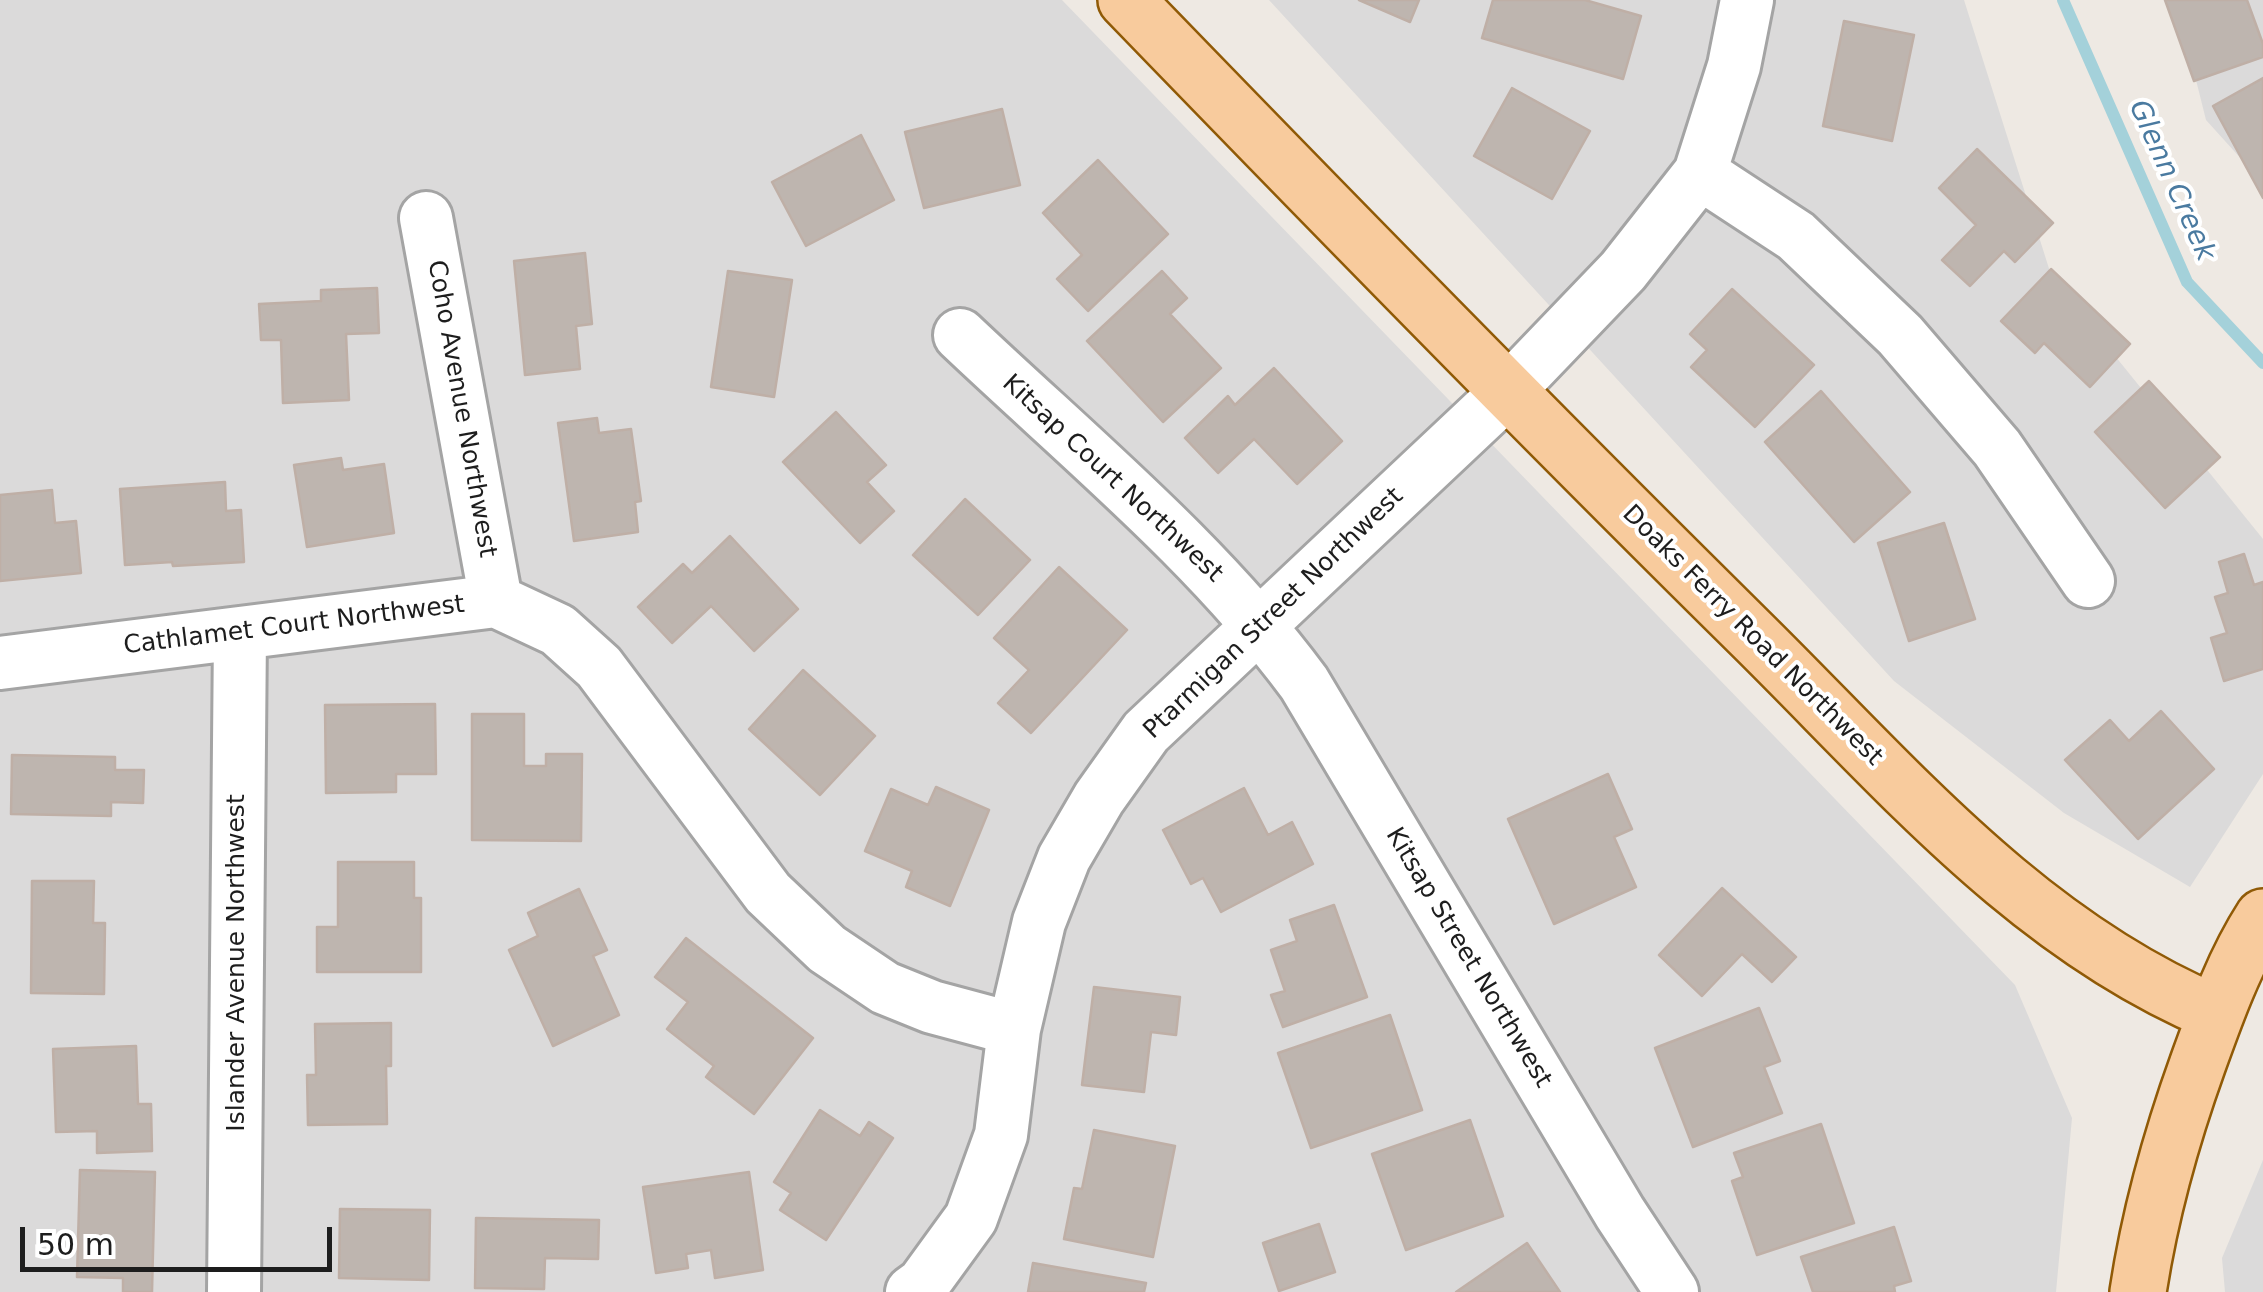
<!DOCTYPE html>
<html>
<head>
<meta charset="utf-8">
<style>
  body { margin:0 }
  #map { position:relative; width:2263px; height:1292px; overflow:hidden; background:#eee9e3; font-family:"DejaVu Sans",sans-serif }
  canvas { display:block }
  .scale { position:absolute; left:20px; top:1227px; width:312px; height:45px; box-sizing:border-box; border:5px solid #1d1d1d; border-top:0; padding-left:12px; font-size:30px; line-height:35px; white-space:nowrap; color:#1d1d1d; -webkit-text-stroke:8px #fff; paint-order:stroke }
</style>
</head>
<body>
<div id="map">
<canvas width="2263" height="1292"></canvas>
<div class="scale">50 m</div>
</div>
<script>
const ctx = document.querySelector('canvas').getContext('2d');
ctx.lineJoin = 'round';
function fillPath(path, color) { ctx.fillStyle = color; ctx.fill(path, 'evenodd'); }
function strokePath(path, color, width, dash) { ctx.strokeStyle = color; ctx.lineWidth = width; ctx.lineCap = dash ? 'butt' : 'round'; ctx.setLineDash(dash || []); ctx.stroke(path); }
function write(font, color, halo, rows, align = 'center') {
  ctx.font = font + ' "DejaVu Sans",sans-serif'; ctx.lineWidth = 8; ctx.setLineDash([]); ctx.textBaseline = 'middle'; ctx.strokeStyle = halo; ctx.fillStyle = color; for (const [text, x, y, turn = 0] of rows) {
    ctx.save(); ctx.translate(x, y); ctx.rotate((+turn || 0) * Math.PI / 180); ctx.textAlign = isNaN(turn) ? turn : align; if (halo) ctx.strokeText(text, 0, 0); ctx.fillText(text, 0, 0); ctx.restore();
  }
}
fillPath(new Path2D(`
  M 0,0 L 1062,0 L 2015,985 L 2072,1118 L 2056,1292 L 0,1292 Z
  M 1269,0 L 1964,0 L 2052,278 L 2263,539 L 2263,774 L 2190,887 L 2064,813 L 1894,681 Z
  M 2176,0 L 2263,0 L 2263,183 L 2206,120 Z
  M 2263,1160 L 2263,1292 L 2225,1292 L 2222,1258 Z`), '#dbdada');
strokePath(new Path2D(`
  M 2063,0 L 2187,282 L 2263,363`), '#a4d1da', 12);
const building = new Path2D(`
  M 1359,0 L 1419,0 L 1410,22 Z
  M 1493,0 L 1585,0 L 1641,16 L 1623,79 L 1482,38 Z
  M 2165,0 L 2247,0 L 2263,44 L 2263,57 L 2194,81 Z
  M 1844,21 L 1914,35 L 1892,141 L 1823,126 Z
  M 2263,78 L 2263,198 L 2213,106 Z
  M 1512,88 L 1590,131 L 1552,199 L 1474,156 Z
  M 1002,109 L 1020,185 L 924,208 L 905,132 Z
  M 861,135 L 894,200 L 806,246 L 772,182 Z
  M 1977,149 L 2053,223 L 2015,262 L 2004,251 L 1970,286 L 1942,260 L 1976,225 L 1939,188 Z
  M 1098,160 L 1168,234 L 1088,311 L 1057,279 L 1082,255 L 1043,213 Z
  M 585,253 L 592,324 L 576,326 L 580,369 L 525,375 L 514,261 Z
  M 2051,269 L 2130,344 L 2090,387 L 2044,343 L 2035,353 L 2001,321 Z
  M 728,271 L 792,280 L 774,397 L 711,387 Z
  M 1162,271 L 1187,298 L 1170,314 L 1221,368 L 1163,422 L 1087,341 Z
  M 377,288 L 379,333 L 346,334 L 349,400 L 283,403 L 281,340 L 261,340 L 259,304 L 321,301 L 321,290 Z
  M 1732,289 L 1814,365 L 1755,427 L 1691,367 L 1707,350 L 1690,334 Z
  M 1274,368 L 1342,441 L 1297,484 L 1254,439 L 1218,473 L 1185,438 L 1228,396 L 1235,405 Z
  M 2149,381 L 2220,457 L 2165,508 L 2095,432 Z
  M 1821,391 L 1910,492 L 1854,542 L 1765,442 Z
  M 836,412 L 886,465 L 867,482 L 894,511 L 860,543 L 783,462 Z
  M 597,418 L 599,433 L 631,429 L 641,501 L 635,502 L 638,532 L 574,541 L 558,423 Z
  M 341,458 L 343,470 L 384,464 L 394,533 L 307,547 L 294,465 Z
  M 225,482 L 226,511 L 241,510 L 244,562 L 173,566 L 172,562 L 125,565 L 120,489 Z
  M 52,490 L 55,523 L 76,521 L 81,573 L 0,581 L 0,495 Z
  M 965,499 L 1030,560 L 978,615 L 913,555 Z
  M 1944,523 L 1975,619 L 1909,641 L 1878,543 Z
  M 730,536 L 798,609 L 754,651 L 711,606 L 672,643 L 638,607 L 683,564 L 692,573 Z
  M 2244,554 L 2254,585 L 2263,582 L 2263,669 L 2224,681 L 2211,638 L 2227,633 L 2215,597 L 2228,593 L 2219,562 Z
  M 1059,567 L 1127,630 L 1031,733 L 998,703 L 1029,670 L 994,638 Z
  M 803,670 L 875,736 L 820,795 L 749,729 Z
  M 435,704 L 436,774 L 396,774 L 396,792 L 326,793 L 325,705 Z
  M 2161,711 L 2214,769 L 2138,839 L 2065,760 L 2110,720 L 2129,741 Z
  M 472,714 L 524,714 L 524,766 L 546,766 L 546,754 L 582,754 L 581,841 L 472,840 Z
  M 12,755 L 115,757 L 115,770 L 144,770 L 143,803 L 111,802 L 111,816 L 11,814 Z
  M 1608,774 L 1632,829 L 1614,837 L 1636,887 L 1554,924 L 1508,819 Z
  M 936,787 L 989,810 L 950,906 L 906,887 L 912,871 L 865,851 L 891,789 L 928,805 Z
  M 1244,788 L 1268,835 L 1292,822 L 1313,864 L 1221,912 L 1203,878 L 1191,884 L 1163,830 Z
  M 338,862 L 414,862 L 414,898 L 421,898 L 421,972 L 317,972 L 317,927 L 338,927 Z
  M 32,881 L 94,881 L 93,923 L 105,923 L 104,994 L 31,993 Z
  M 1722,888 L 1796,957 L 1772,982 L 1742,954 L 1702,996 L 1659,955 Z
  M 579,889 L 607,950 L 593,956 L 619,1015 L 553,1046 L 509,950 L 538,936 L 528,913 Z
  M 1334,905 L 1367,997 L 1283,1027 L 1271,995 L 1285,991 L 1271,950 L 1297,941 L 1290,920 Z
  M 686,938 L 813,1038 L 754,1114 L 706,1077 L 714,1066 L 667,1029 L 688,1002 L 655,977 Z
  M 1094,987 L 1180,997 L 1176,1035 L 1151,1032 L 1144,1092 L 1082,1085 Z
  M 1759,1008 L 1780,1061 L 1764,1067 L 1782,1113 L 1693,1147 L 1655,1048 Z
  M 1390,1015 L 1422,1110 L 1311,1148 L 1278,1053 Z
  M 391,1023 L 391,1066 L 386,1066 L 387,1124 L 308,1125 L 307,1075 L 316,1075 L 315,1024 Z
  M 136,1046 L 138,1104 L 151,1104 L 152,1151 L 97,1153 L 97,1131 L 56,1132 L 53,1049 Z
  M 820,1110 L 860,1136 L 869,1122 L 893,1138 L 826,1240 L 780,1210 L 791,1193 L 774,1182 Z
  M 1470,1120 L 1503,1216 L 1406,1250 L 1372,1154 Z
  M 1821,1124 L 1854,1223 L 1757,1255 L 1732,1181 L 1743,1177 L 1734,1153 Z
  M 1094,1130 L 1175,1146 L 1153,1257 L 1064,1239 L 1074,1188 L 1082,1189 Z
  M 80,1170 L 155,1172 L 152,1292 L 123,1292 L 123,1278 L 77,1277 Z
  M 749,1172 L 763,1270 L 715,1278 L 711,1250 L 686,1254 L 688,1268 L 656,1273 L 643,1187 Z
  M 340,1209 L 430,1210 L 429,1280 L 339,1278 Z
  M 476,1218 L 599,1220 L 598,1259 L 545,1258 L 544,1289 L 475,1288 Z
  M 1319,1224 L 1335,1272 L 1279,1291 L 1263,1243 Z
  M 1894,1227 L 1911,1281 L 1894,1286 L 1895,1292 L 1813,1292 L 1801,1257 Z
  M 1527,1243 L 1560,1292 L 1456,1292 Z
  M 1033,1263 L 1146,1283 L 1144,1292 L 1028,1292 Z`);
fillPath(building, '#beb5af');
strokePath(building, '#bfafa6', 2.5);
const minor = new Path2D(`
  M 1700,173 L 1796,236 L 1900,335 L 1997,448 L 2088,581
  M 426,218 L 496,601
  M 960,335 C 1078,447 1207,552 1304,683 L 1620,1213 L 1672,1292
  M 0,663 L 496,601 L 558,630 L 599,667 L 768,893 L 827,949 L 885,988 L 932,1007 L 1014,1029
  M 234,1292 L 240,633
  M 912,1292 L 923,1284 L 971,1218 L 1001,1135 L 1014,1029 L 1039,922 L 1064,858 L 1099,798 L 1146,732 L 1506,393 L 1623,271 L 1700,173 L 1734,66 L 1747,0`);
const major = new Path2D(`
  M 1126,0 C 1333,214 1540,426 1751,634 C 1894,775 2026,934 2215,1013
  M 2138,1292 C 2150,1213 2171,1138 2198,1063 C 2216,1013 2234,962 2263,917`);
strokePath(minor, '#a4a4a4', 58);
strokePath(major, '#905a06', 60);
strokePath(minor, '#fff', 52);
strokePath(major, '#f8cb9d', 55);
write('25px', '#1d1d1d', '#fff', [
  ["Coho Avenue Northwest",461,409,80],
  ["Kitsap Court Northwest",1112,479,43],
  ["Ptarmigan Street Northwest",1274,614,-44],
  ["Cathlamet Court Northwest",294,626,-7],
  ["Doaks Ferry Road Northwest",1752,636,45],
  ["Kitsap Street Northwest",1468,958,59],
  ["Islander Avenue Northwest",237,963,-90]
]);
write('italic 28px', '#4a7aa0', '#fff', [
  ["Glenn Creek",2171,181,66]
]);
</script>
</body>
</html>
